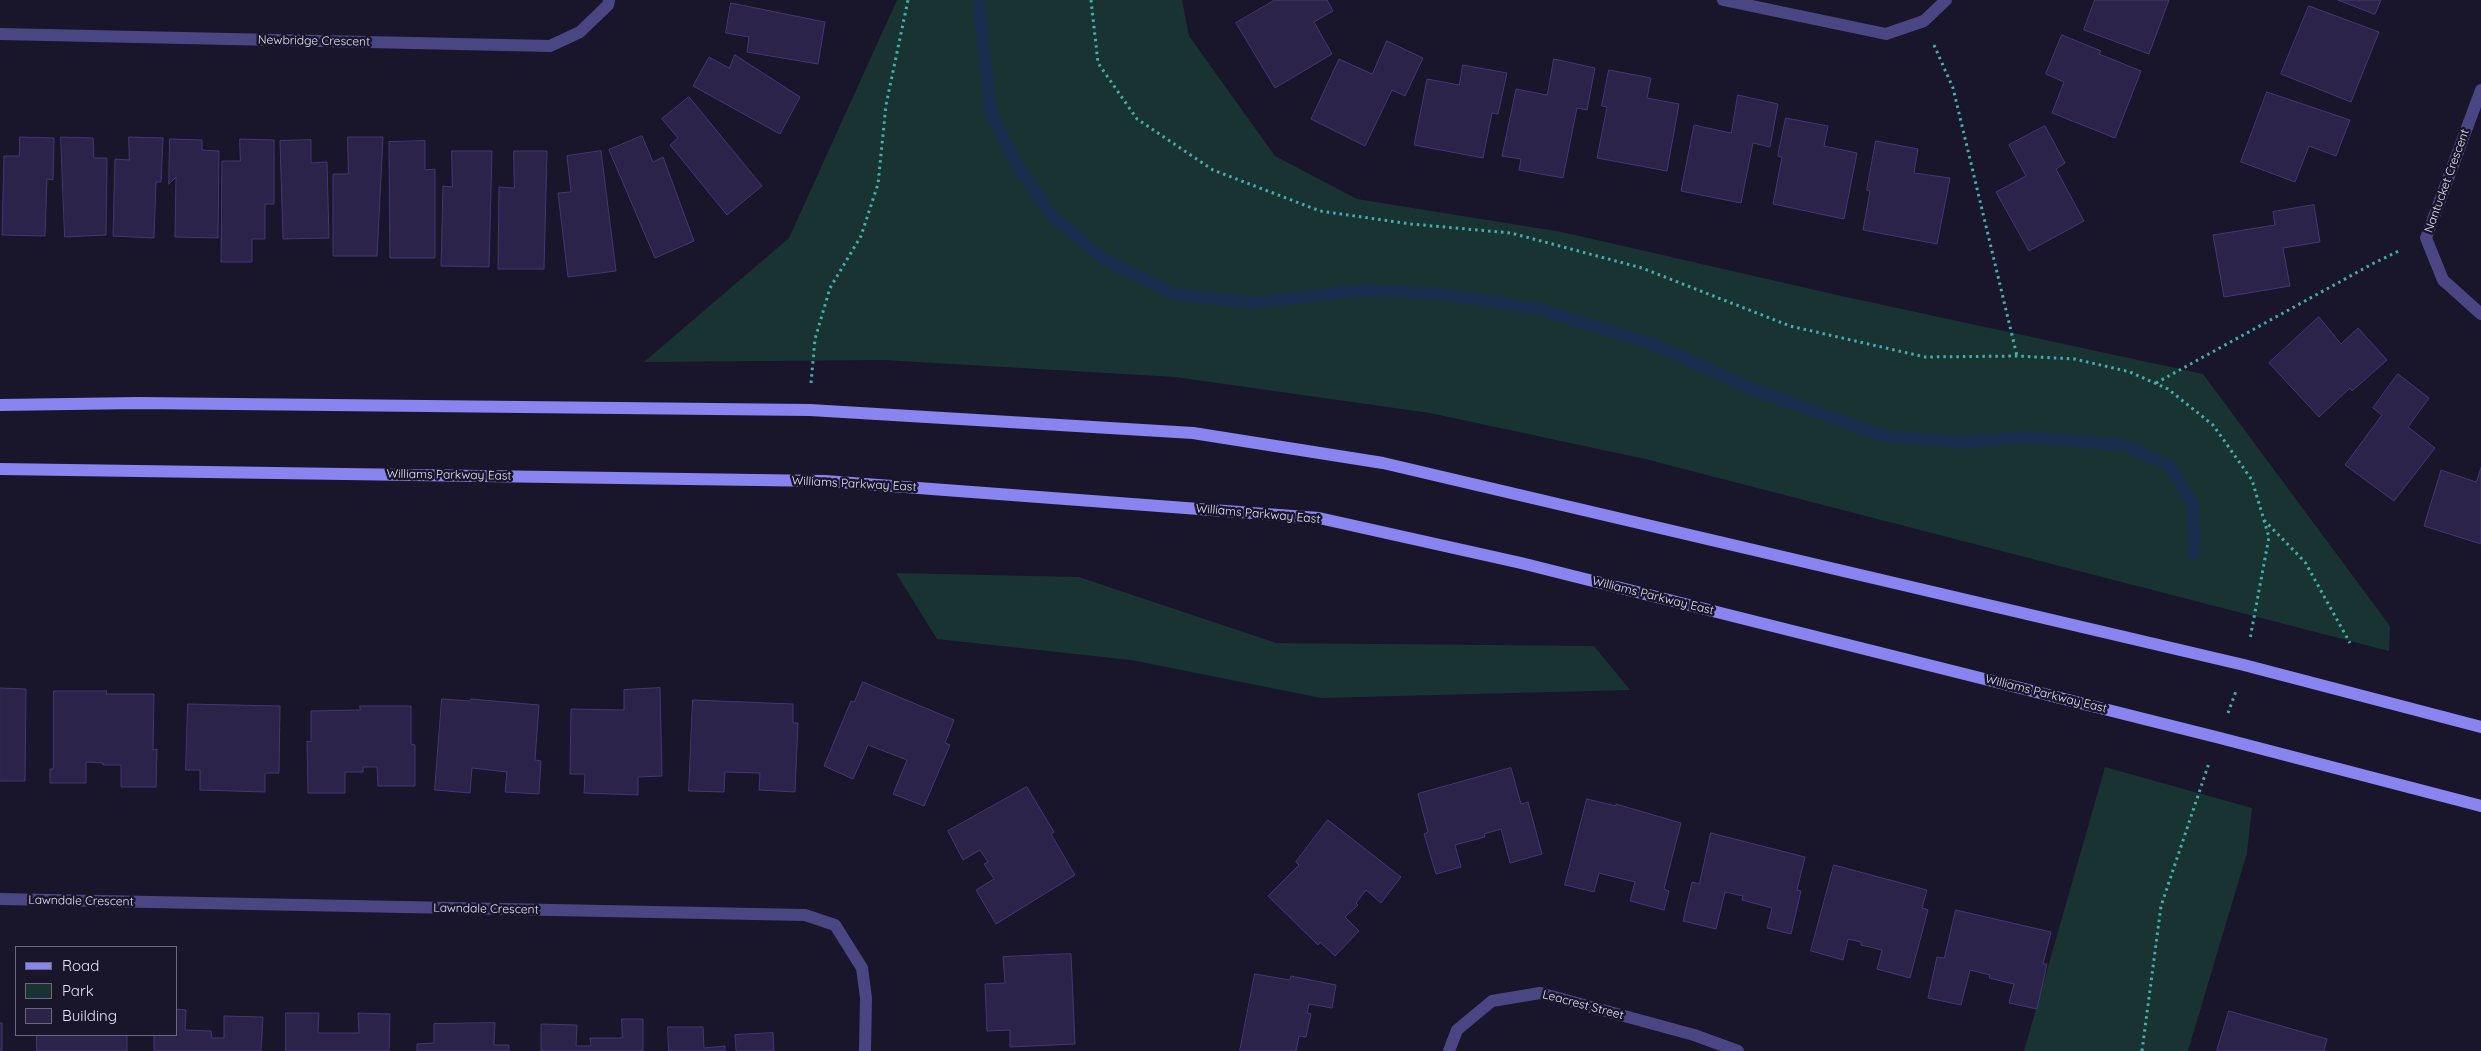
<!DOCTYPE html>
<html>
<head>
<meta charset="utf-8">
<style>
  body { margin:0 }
  #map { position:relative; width:2481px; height:1051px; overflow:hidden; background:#19152a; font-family:Quicksand,sans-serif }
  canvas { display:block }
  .legend { position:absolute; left:15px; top:946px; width:162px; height:90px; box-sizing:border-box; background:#19152a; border:1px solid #6b677e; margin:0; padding:6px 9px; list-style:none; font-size:15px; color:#e5e2fb }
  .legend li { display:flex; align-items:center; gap:10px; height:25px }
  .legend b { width:25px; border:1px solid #6b677e }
</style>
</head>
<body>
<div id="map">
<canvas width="2481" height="1051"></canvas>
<ul class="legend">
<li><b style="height:6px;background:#8984ef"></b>Road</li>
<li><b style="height:14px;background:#193333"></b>Park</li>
<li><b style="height:14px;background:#2b2349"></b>Building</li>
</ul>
</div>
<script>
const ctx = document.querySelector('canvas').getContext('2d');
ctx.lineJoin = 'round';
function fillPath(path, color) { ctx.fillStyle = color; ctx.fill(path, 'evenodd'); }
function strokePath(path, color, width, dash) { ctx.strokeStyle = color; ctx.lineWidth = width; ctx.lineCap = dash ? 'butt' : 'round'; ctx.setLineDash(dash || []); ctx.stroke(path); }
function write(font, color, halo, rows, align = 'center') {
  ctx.font = font + ' Quicksand,sans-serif'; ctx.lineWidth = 5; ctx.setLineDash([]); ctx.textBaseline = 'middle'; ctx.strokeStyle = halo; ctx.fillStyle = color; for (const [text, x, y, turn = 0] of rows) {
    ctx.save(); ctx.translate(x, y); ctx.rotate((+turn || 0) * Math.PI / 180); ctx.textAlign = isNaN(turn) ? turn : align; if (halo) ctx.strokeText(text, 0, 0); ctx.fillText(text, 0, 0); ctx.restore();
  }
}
fillPath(new Path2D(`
  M 897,0 L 1182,0 L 1189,36 L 1275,156 L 1357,199 L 1562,232 L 1837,295 L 2203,374 L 2390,626 L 2389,651 L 1645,459 L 1430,413 L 1175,377 L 884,360 L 644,362 L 789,238 Z
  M 896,573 L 1079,577 L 1276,643 L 1594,646 L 1630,690 L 1321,698 L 1131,660 L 937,639 Z
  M 2105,767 L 2252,808 L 2247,853 L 2188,1051 L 2024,1051 Z`), '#193333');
strokePath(new Path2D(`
  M 978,0 L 991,114 L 1019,168 L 1052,216 L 1105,260 L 1174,294 L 1252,303 L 1364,290 L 1442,294 L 1539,309 L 1655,345 L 1753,389 L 1883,436 L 1961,442 L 2028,437 L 2124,445 L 2169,466 L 2193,504 L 2194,554`), '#192d4f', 12);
const building = new Path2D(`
  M 1275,0 L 1327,0 L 1333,11 L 1314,22 L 1332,54 L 1275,88 L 1236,23 Z
  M 2095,0 L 2169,0 L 2149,54 L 2084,30 Z
  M 2338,0 L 2381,0 L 2375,14 Z
  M 731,3 L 825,22 L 818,64 L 747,52 L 749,37 L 726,33 Z
  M 2309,6 L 2379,32 L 2351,102 L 2281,74 Z
  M 2062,35 L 2101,51 L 2099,54 L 2141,71 L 2115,138 L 2052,113 L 2064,82 L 2046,74 Z
  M 1387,41 L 1423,58 L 1405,96 L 1392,90 L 1365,146 L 1311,119 L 1339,59 L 1372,74 Z
  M 735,55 L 800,97 L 780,134 L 693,86 L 709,57 L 729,68 Z
  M 1554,59 L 1595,68 L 1587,110 L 1577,108 L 1563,178 L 1519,170 L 1521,159 L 1502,156 L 1516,89 L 1547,95 Z
  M 1463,65 L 1507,73 L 1498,114 L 1492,113 L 1483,158 L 1414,145 L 1427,79 L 1459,85 Z
  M 1609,70 L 1651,78 L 1647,98 L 1679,104 L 1667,171 L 1597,158 L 1607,107 L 1602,106 Z
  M 2267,92 L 2350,120 L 2336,156 L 2309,146 L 2295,182 L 2241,162 Z
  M 1738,95 L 1778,104 L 1770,147 L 1753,143 L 1741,203 L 1681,191 L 1694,125 L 1731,133 Z
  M 689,97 L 762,186 L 727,215 L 670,145 L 678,138 L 662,119 Z
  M 1786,118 L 1828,126 L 1824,146 L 1857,153 L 1844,219 L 1773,204 L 1782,157 L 1778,156 Z
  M 2045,126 L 2065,163 L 2056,169 L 2084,221 L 2029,251 L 1996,192 L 2026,176 L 2009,145 Z
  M 642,136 L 653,162 L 663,157 L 694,241 L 655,258 L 609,150 Z
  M 20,137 L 54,138 L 53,180 L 47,179 L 45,236 L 2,235 L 4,156 L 19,156 Z
  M 61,137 L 93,138 L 94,158 L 107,158 L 106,235 L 65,237 Z
  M 129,137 L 163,138 L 161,182 L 156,182 L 154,238 L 113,236 L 115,159 L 129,160 Z
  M 348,137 L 383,137 L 377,256 L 333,256 L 333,174 L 348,174 Z
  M 170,139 L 202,140 L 202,150 L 219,151 L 218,238 L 175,237 L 176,177 L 169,184 Z
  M 240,139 L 274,140 L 274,204 L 265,204 L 265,239 L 252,239 L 252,262 L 221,262 L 222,161 L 240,161 Z
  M 311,140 L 311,163 L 327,162 L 329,238 L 283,239 L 280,141 Z
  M 425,141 L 425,170 L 435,169 L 435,258 L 390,258 L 389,142 Z
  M 1876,141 L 1918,149 L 1914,173 L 1950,178 L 1937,244 L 1863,230 L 1870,191 L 1867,190 Z
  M 452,151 L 492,151 L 489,267 L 441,266 L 443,186 L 452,187 Z
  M 514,151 L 547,151 L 544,269 L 498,269 L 499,187 L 514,188 Z
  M 601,151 L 616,271 L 568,277 L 558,193 L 571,192 L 567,156 Z
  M 2314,205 L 2320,242 L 2283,248 L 2290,286 L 2224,297 L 2213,235 L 2275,225 L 2273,212 Z
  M 2319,317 L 2341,344 L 2358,328 L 2387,360 L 2352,391 L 2350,388 L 2319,417 L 2269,363 Z
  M 2398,374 L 2429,398 L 2408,427 L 2435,448 L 2394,501 L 2345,465 L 2382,415 L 2373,408 Z
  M 2481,468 L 2481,544 L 2424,526 L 2441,470 L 2476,482 Z
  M 863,682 L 954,720 L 945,743 L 950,745 L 924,806 L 893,794 L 907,760 L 868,745 L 853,779 L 824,766 L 851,701 L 854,702 Z
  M 0,688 L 26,689 L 25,781 L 0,781 Z
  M 660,688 L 662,776 L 638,777 L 638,795 L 584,793 L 585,774 L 570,774 L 571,709 L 624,710 L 624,690 Z
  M 54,691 L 107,691 L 106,694 L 154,694 L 153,750 L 157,749 L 156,787 L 121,787 L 121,765 L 103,765 L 103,763 L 86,762 L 86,783 L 50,783 L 50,769 L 53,769 Z
  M 442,699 L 470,701 L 471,699 L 539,705 L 535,760 L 541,761 L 539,794 L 505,792 L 507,772 L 472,768 L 470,793 L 435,790 Z
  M 693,700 L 793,704 L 793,723 L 798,723 L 795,792 L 759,790 L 760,773 L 725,772 L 724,792 L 689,791 Z
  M 188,704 L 280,706 L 279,773 L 265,773 L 265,792 L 200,790 L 200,770 L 186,770 Z
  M 360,706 L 411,706 L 411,744 L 415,745 L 415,786 L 378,786 L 377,767 L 363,767 L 363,772 L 345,772 L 345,793 L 308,793 L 307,741 L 311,742 L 311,711 L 360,710 Z
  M 1511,768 L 1521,804 L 1528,802 L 1542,854 L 1510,863 L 1501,829 L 1484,834 L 1485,837 L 1455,845 L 1461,867 L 1436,874 L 1424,834 L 1428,832 L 1418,794 Z
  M 1027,787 L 1054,832 L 1051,834 L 1075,875 L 996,924 L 976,890 L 994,879 L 984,864 L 988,862 L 980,850 L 963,860 L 948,831 Z
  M 1587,799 L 1616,806 L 1616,804 L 1681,823 L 1664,889 L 1669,891 L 1664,910 L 1630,901 L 1635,882 L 1599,873 L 1594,892 L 1565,885 Z
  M 1328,820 L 1401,877 L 1381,903 L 1366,890 L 1356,903 L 1358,905 L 1345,917 L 1359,931 L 1335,956 L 1320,942 L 1318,945 L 1268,896 L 1299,865 L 1296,862 Z
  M 1711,833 L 1805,857 L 1797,890 L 1801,891 L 1791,934 L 1767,928 L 1772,908 L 1742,900 L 1743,896 L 1725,892 L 1716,929 L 1683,921 L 1692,882 L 1699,884 Z
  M 1834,865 L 1927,890 L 1922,908 L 1928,910 L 1910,978 L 1877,969 L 1882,950 L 1861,945 L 1861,942 L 1848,939 L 1843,960 L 1811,951 Z
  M 1956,910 L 2051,932 L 2043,964 L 2047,964 L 2037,1009 L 2009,1003 L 2014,984 L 1989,978 L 1990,975 L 1970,970 L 1961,1005 L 1928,998 L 1937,957 L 1944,958 Z
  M 1071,954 L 1075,1044 L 1010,1047 L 1010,1030 L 987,1031 L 985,984 L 1005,983 L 1003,957 Z
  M 1255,974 L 1290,980 L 1291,976 L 1336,985 L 1332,1008 L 1309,1004 L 1307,1013 L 1311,1014 L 1306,1037 L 1299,1036 L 1296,1051 L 1240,1051 Z
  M 176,1009 L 186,1010 L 185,1030 L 211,1031 L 212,1038 L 224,1038 L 224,1016 L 263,1017 L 261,1051 L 154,1051 L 154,1035 L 176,1035 Z
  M 2229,1011 L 2327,1039 L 2324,1051 L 2217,1051 Z
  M 286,1013 L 319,1013 L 318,1033 L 359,1033 L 358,1013 L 390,1014 L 389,1051 L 286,1051 Z
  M 622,1019 L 643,1019 L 643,1051 L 541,1051 L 541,1024 L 577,1025 L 576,1046 L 591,1046 L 590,1038 L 622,1038 Z
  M 0,1023 L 2,1023 L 2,1051 L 0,1051 Z
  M 495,1023 L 494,1045 L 509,1045 L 509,1051 L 417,1051 L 417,1044 L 434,1043 L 434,1024 Z
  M 668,1027 L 703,1027 L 704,1048 L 725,1046 L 725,1051 L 669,1051 Z
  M 773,1033 L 774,1051 L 736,1051 L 735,1035 Z
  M 37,1035 L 127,1035 L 127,1051 L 37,1051 Z`);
fillPath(building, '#2b2349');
strokePath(building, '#443872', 1);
strokePath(new Path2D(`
  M 1091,0 L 1098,63 L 1137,119 L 1213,170 L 1320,211 L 1411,224 L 1511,233 L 1642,268 L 1790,326 L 1925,357 L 2017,356 L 2075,359 L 2130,372 L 2168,389 L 2213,425 L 2252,480 L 2269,537 L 2250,639
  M 1934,45 L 1953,88 L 2017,356
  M 811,383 L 815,339 L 830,288 L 861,236 L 878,184 L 886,105 L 908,0
  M 2156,383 L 2374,263 L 2401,250
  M 2264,520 L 2305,562 L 2350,643
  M 2228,713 L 2236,691
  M 2142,1051 L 2161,906 L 2209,763`), '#41b0ab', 3, [2.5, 4]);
strokePath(new Path2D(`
  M 1723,0 L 1886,34 L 1924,21 L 1946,0
  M 0,34 L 550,46 L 580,32 L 608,5 L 609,0
  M 2481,90 L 2426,238 L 2443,280 L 2481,314
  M 0,899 L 805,915 L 835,925 L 862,968 L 866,998 L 865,1051
  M 1449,1051 L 1457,1030 L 1492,1001 L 1540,993 L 1694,1035 L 1738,1051`), '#494683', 12);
strokePath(new Path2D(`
  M 0,405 L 139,403 L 810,410 L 1193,433 L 1383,463 L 2244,665 L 2481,727
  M 0,469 L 825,481 L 1319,518 L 1521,563 L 2220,738 L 2481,806`), '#8984ef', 12);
write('12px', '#e5e2fb', '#19152a', [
  ["Newbridge Crescent",314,41,1],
  ["Nantucket Crescent",2447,181,-70],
  ["Williams Parkway East",449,475,1],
  ["Williams Parkway East",854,484,3],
  ["Williams Parkway East",1258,514,5],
  ["Williams Parkway East",1653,596,14],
  ["Williams Parkway East",2046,694,14],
  ["Lawndale Crescent",81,901,1],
  ["Lawndale Crescent",486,909,1],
  ["Leacrest Street",1583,1005,15]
]);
</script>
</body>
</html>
